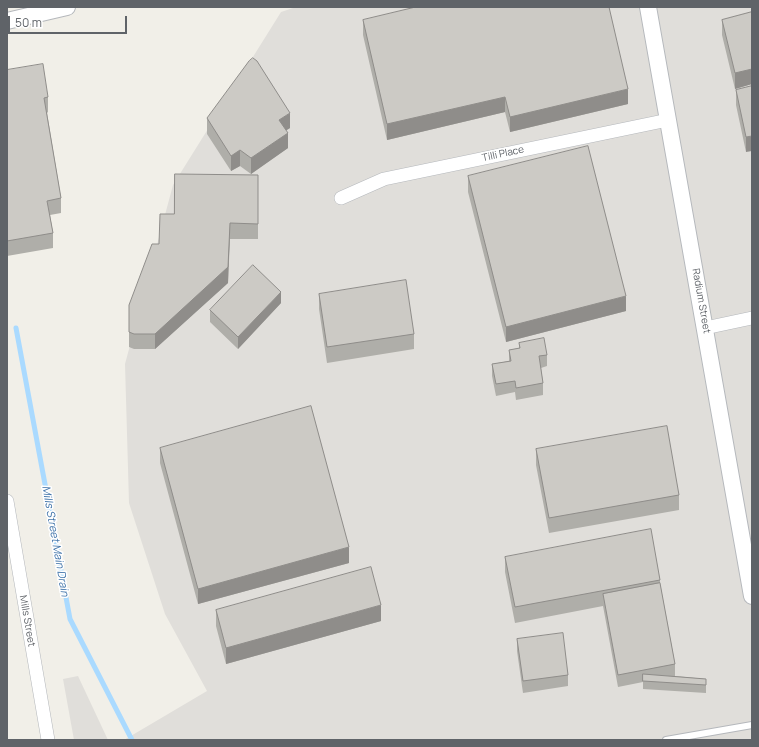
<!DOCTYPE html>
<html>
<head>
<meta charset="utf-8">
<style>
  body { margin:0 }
  #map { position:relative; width:759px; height:747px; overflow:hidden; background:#f1efe8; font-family:Manrope,sans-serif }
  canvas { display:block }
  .frame { position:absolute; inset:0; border:8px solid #5f6368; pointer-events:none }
  .scale { position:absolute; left:8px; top:16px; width:119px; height:18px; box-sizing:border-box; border:2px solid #5f6368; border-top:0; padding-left:5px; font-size:12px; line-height:14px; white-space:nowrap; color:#5f6368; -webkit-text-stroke:3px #fff; paint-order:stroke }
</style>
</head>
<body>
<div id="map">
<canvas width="759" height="747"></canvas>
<div class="frame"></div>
<div class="scale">50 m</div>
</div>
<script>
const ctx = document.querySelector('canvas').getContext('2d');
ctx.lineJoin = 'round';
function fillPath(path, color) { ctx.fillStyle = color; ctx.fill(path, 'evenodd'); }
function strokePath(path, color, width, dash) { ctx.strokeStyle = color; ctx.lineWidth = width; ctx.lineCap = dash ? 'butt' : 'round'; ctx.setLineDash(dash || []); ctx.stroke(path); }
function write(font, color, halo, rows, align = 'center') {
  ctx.font = font + ' Manrope,sans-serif'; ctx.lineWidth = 3; ctx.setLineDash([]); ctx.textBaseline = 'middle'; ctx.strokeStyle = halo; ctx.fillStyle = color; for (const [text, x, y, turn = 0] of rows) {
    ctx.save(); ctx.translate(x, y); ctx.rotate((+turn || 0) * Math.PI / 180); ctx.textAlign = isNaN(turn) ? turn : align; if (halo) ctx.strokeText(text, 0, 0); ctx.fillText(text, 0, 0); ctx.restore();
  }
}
fillPath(new Path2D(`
  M 296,7 L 752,7 L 752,740 L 124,740 L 207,691 L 165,614 L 129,503 L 125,364 L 173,185 L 281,12 Z
  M 78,676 L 108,740 L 74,740 L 63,679 Z`), '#e0deda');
strokePath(new Path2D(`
  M 16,328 L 70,619 L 132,740`), '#aadaff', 5);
const service = new Path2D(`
  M 666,740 L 752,725`);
const minor = new Path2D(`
  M 341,198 L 384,179 L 668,120
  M 705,328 L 752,318
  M 7,501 L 48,740`);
const tertiary = new Path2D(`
  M 648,7 L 752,596
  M 7,21 L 67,7`);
strokePath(service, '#b5b8bc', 8);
strokePath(minor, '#b5b8bc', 14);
strokePath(tertiary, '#b5b8bc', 18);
strokePath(service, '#fff', 6);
strokePath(minor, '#fff', 13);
strokePath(tertiary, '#fff', 16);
fillPath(new Path2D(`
  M 752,12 L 752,84 L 735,89 L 722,35 L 722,20 Z
  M 363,20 L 628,104 L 510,132 L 505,112 L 387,140 L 363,35 Z
  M 7,70 L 48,97 L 48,112 L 47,113 L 61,198 L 61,213 L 50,215 L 53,233 L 53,248 L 7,256 Z
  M 752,86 L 746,152 L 736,105 L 736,90 Z
  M 207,118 L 290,128 L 286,130 L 288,148 L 251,174 L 240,166 L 231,171 L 207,134 Z
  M 258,175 L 258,239 L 230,239 L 228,283 L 155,349 L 134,349 L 129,347 L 129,305 L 159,244 L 174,214 Z
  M 468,176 L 626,311 L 506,342 L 468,192 Z
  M 319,294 L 414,334 L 414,349 L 327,363 L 319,309 Z
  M 281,303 L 238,349 L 210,322 L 210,310 Z
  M 519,343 L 547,355 L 547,366 L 541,368 L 543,383 L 543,395 L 516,400 L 515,392 L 496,396 L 492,376 L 492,364 L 509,361 L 509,350 L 519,348 Z
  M 160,448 L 349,563 L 198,604 L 160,463 Z
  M 536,449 L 679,495 L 679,510 L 549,533 L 536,465 Z
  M 505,557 L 660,580 L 660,583 L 675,664 L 675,676 L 706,679 L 706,693 L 643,689 L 643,682 L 618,687 L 603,606 L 515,623 L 505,572 Z
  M 216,610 L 381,621 L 226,664 L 216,626 Z
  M 517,639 L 568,675 L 568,686 L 523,693 L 517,651 Z`), '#afaea9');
fillPath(new Path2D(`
  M 752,69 L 752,84 L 735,89 L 735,73 Z
  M 628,89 L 628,104 L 510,132 L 510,117 Z
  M 505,97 L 505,112 L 387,140 L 387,124 Z
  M 290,113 L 290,128 L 279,135 L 279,120 Z
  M 288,133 L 288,148 L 251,174 L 251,158 Z
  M 752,136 L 752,151 L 746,152 L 746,137 Z
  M 240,150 L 240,166 L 231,171 L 231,156 Z
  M 230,223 L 228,283 L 155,349 L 155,334 Z
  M 281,292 L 281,303 L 238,349 L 238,337 Z
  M 626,296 L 626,311 L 506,342 L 506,327 Z
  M 349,547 L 349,563 L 198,604 L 198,589 Z
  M 381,605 L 381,621 L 226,664 L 226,648 Z`), '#8f8d8a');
const building = new Path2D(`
  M 416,7 L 609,7 L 628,89 L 510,117 L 505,97 L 387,124 L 363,20 Z
  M 752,12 L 752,69 L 735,73 L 722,20 Z
  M 253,58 L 257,61 L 290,113 L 279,120 L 288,133 L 251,158 L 240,150 L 231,156 L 207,118 L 249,61 Z
  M 43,64 L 48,97 L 44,98 L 61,198 L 47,201 L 53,233 L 7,241 L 7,70 Z
  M 752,86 L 752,136 L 746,137 L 736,90 Z
  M 588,146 L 626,296 L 506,327 L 468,176 Z
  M 175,174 L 258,175 L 258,224 L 230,223 L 228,267 L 155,334 L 134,334 L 129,332 L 129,305 L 152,244 L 159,244 L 160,214 L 174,214 Z
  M 253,265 L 281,292 L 238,337 L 210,310 Z
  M 406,280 L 414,334 L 327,347 L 319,294 Z
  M 544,338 L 547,355 L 539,356 L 543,383 L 516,388 L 515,381 L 496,384 L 492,364 L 511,361 L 509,350 L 520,348 L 519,343 Z
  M 311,406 L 349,547 L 198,589 L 160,448 Z
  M 667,426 L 679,495 L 549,518 L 536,449 Z
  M 651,529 L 660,580 L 515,607 L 505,557 Z
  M 371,567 L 381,605 L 226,648 L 216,610 Z
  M 660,583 L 675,664 L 618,675 L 603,594 Z
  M 563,633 L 568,675 L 523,681 L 517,639 Z
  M 643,674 L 706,679 L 706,685 L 643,681 Z`);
fillPath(building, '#cccac5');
strokePath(building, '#8f8d8a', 1);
write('10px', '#5f6368', '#fff', [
  ["Tilli Place",503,154,-12],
  ["Radium Street",701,301,80],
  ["Mills Street",27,621,80]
]);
write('italic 11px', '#4174aa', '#fff', [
  ["Mills Street Main Drain",55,541,80]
]);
</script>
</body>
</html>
